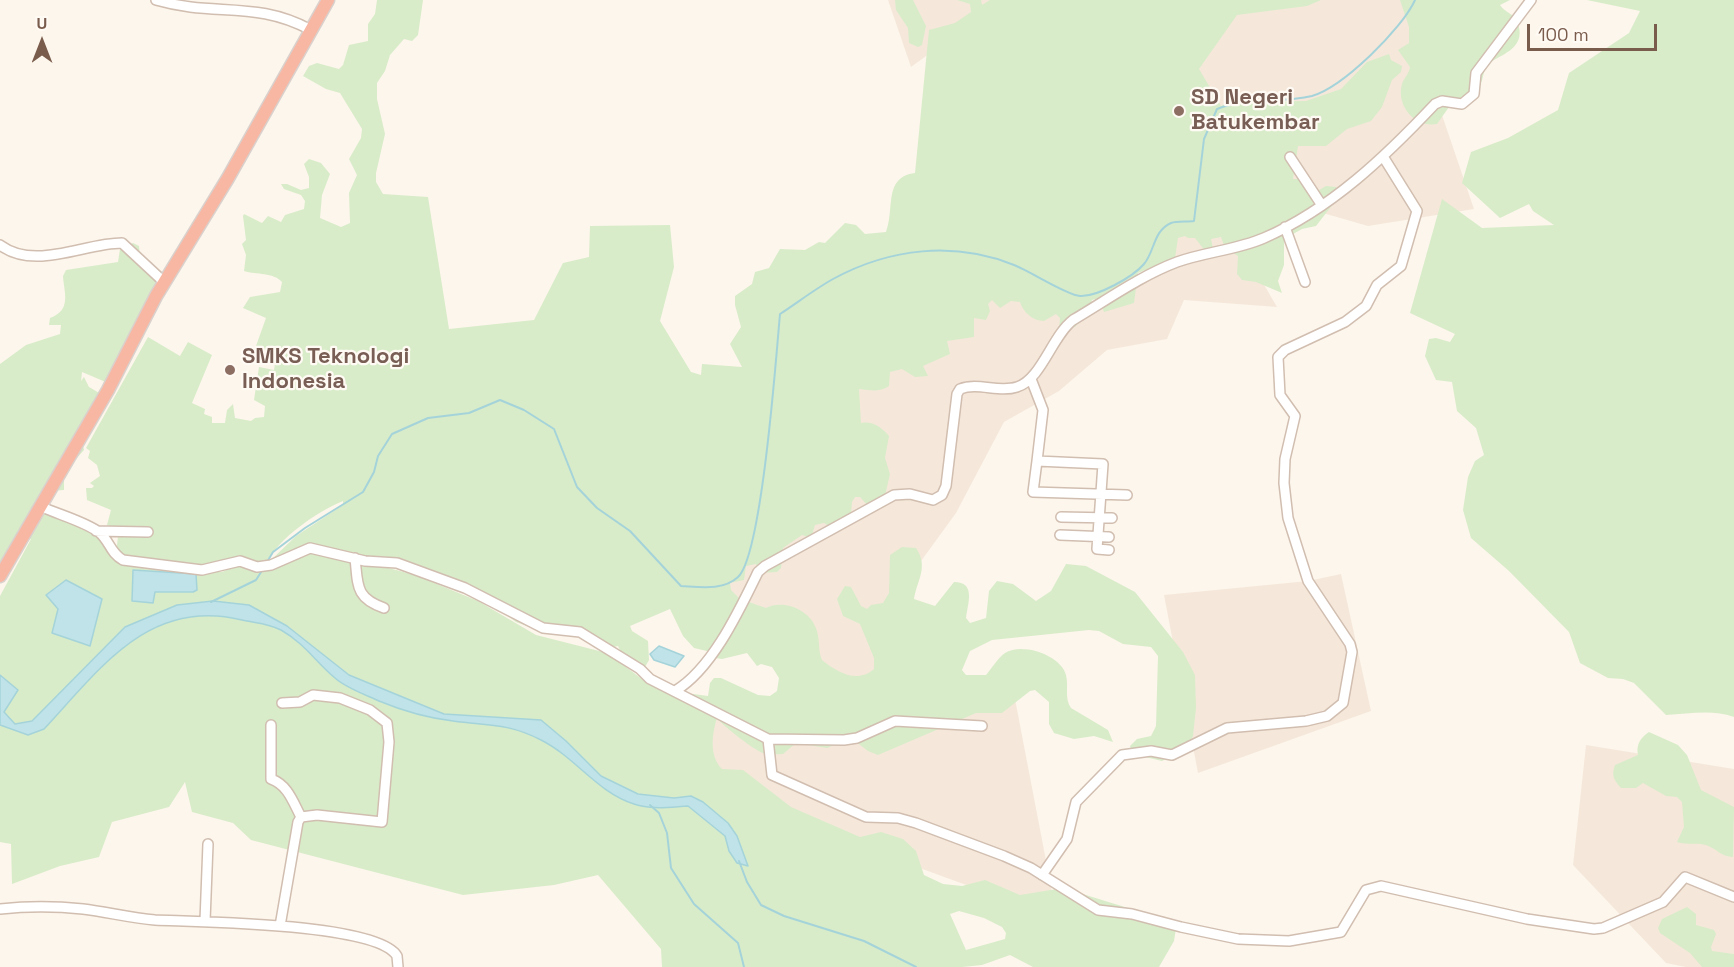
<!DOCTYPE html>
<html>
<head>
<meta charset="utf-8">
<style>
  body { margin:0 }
  #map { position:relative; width:1734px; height:967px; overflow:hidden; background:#fdf6ec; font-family:"Space Grotesk",sans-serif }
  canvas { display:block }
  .north { position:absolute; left:12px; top:12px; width:60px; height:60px; -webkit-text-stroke:4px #fffaf3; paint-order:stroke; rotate:0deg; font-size:16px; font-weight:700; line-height:24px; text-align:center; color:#7a5c4d }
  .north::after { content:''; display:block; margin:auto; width:21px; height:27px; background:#7a5c4d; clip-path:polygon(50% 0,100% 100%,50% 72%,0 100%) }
  .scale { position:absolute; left:1527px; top:24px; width:130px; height:27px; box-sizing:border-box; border:3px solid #7a5c4d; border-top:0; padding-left:8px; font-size:18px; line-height:21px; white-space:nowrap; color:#7a5c4d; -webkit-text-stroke:4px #fffaf3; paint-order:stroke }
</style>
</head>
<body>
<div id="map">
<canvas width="1734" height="967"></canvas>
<div class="north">U</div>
<div class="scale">100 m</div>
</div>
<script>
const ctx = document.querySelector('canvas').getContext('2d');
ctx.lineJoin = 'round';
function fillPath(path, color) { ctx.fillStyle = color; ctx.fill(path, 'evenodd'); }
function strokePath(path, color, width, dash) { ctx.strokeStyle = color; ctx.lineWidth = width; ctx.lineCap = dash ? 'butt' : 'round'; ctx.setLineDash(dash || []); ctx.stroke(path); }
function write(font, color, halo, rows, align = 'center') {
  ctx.font = font + ' "Space Grotesk",sans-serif'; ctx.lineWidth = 4.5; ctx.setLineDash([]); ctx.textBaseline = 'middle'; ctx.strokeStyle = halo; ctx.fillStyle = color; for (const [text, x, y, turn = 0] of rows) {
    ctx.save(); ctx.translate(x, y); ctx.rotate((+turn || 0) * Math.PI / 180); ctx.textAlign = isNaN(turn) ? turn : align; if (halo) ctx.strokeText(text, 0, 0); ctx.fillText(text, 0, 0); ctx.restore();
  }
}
fillPath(new Path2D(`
  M 888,0 L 1003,0 L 911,67 Z
  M 1261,0 L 1410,0 L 1411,24 L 1474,209 L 1368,226 L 1295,205 L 1167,36 Z
  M 1227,221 L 1277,307 L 1184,300 L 1167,339 L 1107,350 L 1059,391 L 1004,422 L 956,513 L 892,601 L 889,659 L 854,690 L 737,604 L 723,575 L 849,395 L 985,299 L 1013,294 L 1047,309 L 1119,300 L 1179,230 Z
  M 1341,574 L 1371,711 L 1198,773 L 1164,595 L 1308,581 Z
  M 1011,678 L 1057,918 L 708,791 L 696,720 L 977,698 Z
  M 1586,745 L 1734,769 L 1734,967 L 1686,967 L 1666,963 L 1573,865 Z`), '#f5e8da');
fillPath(new Path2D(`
  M 377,0 L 423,0 L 418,35 L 412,41 L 404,39 L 390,55 L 385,71 L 377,83 L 377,99 L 385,134 L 376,173 L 376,182 L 383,194 L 428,197 L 449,329 L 534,320 L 563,263 L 589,257 L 590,226 L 670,225 L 674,267 L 660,321 L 691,372 L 701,375 L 702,364 L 742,367 L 730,344 L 741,327 L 735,305 L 735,296 L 752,284 L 755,272 L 769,268 L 780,249 L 805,250 L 819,242 L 825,243 L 845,223 L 856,225 L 865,234 L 886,232 C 895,209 883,177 915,173 L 929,30 L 955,23 L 971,12 L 970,4 L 957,0 L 981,0 L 982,5 L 990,0 L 1321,0 L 1307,6 L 1237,15 L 1199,69 L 1221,106 L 1231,102 L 1306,101 L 1341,89 L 1367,62 L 1389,54 L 1391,60 L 1402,66 L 1401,72 L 1392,80 L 1382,107 L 1371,121 L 1347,129 L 1326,146 L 1298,146 L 1293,179 L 1302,179 L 1305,190 L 1314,193 L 1326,186 L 1336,187 L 1337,199 L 1316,226 L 1302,229 L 1284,239 L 1284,265 L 1278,281 L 1282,293 L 1256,282 L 1242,280 L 1237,274 L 1238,256 L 1225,248 L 1221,237 L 1211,239 L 1213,249 L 1206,252 L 1195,238 L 1188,238 L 1185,236 L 1178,238 L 1175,258 L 1138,273 L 1134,303 L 1104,312 L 1099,298 L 1092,300 L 1088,315 L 1084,316 L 1075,327 L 1059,329 L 1060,318 L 1056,314 L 1044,321 C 1033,321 1023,312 1020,302 L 1011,301 L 1000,308 L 992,300 L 988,304 L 990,311 L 986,320 L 974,318 L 974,337 L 947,341 L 950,354 L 923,366 L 928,376 L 915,377 L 902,369 L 890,372 L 889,386 C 878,393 871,390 859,389 L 861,423 C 873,421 881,427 889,436 L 885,458 L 890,474 L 885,496 L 877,511 L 869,507 L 860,497 L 855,497 L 852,502 L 851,514 L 841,520 L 837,531 L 824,523 L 815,525 L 811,538 L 802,535 L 783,548 L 781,568 L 777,572 L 760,573 L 756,564 L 746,566 L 744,580 L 730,583 L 731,590 L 740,599 L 766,608 C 784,599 811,610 817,631 C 820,641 818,651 822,660 C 837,672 857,684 874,669 L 874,658 L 860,624 L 843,616 L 837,599 L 845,586 L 851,587 L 861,606 L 867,609 L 871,605 L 883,603 L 889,593 L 890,555 L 902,547 L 916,548 C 929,567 917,580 914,599 L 935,606 L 954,582 C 976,582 968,603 966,618 L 970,623 L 986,618 L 989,591 L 997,581 L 1013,584 L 1036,601 L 1051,591 L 1066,564 L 1086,566 L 1135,592 L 1183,652 L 1195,675 L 1196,708 L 1193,736 L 1188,746 L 1162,761 L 1141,756 L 1132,751 L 1130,746 L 1137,739 L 1151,736 L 1156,726 L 1158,656 L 1151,647 L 1123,644 L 1099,631 L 1089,630 L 992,640 L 970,651 L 962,670 L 966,675 L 986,675 C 992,668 998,658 1005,653 C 1022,642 1061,655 1066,675 C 1069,687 1064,698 1071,708 L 1108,730 L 1113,742 L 1094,736 L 1074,739 L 1054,733 L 1049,724 L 1049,702 L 1035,690 L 1030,691 L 1002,713 L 976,713 L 878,755 L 868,751 L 851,738 L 827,748 L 796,743 L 783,754 C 777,754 769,755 763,753 C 754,750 723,726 717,718 C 712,734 709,756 722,769 L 743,770 L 791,807 L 860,837 L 881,832 L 903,839 L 916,851 L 924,875 L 943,884 L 962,886 L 985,880 L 1020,895 L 1063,888 L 1167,920 L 1176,928 L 1174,941 L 1159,967 L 1033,967 L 1010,955 L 982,965 L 962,967 L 662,967 L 661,949 L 598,875 L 554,885 L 463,895 L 251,840 L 233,823 L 192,812 L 185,782 L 169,807 L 112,822 L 99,857 L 60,866 L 12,884 L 11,844 L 0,842 L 0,596 L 31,539 L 18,538 L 0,572 L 0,364 L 26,345 L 60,334 L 61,325 L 49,325 L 50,318 C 72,310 64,293 63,276 L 66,270 L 118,262 L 120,249 L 133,243 L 139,246 L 140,257 L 149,276 L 163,280 L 108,383 L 82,372 L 81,381 L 84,377 L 89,387 L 101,394 L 76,439 L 83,445 L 84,450 L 76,459 L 64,458 L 57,471 L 64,481 L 64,490 L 50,491 C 46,502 45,511 32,515 L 26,525 L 32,532 L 45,513 L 61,514 L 67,520 L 79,523 L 81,529 L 108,539 L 108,548 L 116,562 L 173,566 L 183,572 L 222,572 L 238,565 L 269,569 L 310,549 L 324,551 L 415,575 L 478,601 L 536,635 L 607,653 L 646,682 L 671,691 L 708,696 L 710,683 L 714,678 L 721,678 L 758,695 L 770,696 L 777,691 L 779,678 L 772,667 L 761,664 L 757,666 L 747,653 L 722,659 L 716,658 L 711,652 L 694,648 L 683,636 L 670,609 L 630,626 L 632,631 L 648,641 L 649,660 L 645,667 C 634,663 622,657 618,646 L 604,649 L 578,633 L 543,632 L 516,622 L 497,608 L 427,576 L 367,556 L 360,557 L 312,546 L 300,548 L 274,563 L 270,561 L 296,536 L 343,505 L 343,501 C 313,514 281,537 264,565 C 257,564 247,559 241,559 C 221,559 198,577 176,564 L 121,559 L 116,554 L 118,536 L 116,528 L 107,525 L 111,510 L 87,500 L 86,488 L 92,488 L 94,486 L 90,483 L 100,476 L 97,465 L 88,458 L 90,451 L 86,448 L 148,337 L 180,356 L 188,342 L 212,355 L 192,403 L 205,409 L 204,414 L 212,417 L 212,423 L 225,423 L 227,410 L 233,404 L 235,418 L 251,421 L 255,418 L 264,417 L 265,406 L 254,400 L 259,367 L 274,370 L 276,357 L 256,346 L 266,318 L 243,308 L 250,297 L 280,292 L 282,282 C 273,272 257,275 244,271 L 246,255 L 242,244 L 246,240 L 243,216 L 244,214 L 262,223 L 268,216 L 281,222 L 285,215 L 304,209 L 305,201 L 301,195 L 284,189 L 281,184 L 287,184 L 301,190 L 309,188 L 309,177 L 304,164 L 309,159 L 321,163 L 330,174 L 322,195 L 320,218 L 341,227 L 350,223 L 349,193 L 357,175 L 349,159 L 361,138 L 362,129 L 340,93 L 326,89 L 303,76 L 309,66 L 317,63 L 339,69 L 343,65 L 349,45 L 368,41 L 368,24 L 375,14 ZM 959,911 L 984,918 L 1002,927 L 1006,933 L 1005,939 L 966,950 L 950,914 Z
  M 895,0 L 913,0 L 926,26 L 922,45 L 918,47 L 909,43 L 908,28 L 896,10 Z
  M 1400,0 L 1510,0 L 1500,5 C 1504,12 1513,13 1517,21 C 1529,51 1497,54 1485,67 C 1482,84 1477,99 1462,109 L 1449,107 L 1437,124 C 1414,128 1396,105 1402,84 C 1404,78 1409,74 1410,67 L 1398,50 L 1409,43 L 1409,27 Z
  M 1587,0 L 1734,0 L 1734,717 C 1712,709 1689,714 1666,715 L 1634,683 L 1623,679 L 1608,678 L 1580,663 L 1569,632 L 1509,571 L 1471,538 L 1463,510 L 1468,477 L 1475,461 L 1484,455 L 1476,428 L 1457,411 L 1452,382 L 1436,380 L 1425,356 L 1429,339 L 1436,338 L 1450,342 L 1455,334 L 1410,313 L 1442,199 L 1482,228 L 1554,225 L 1533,211 L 1529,204 L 1500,218 L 1462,183 L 1471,152 L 1508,138 L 1558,110 L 1569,73 L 1629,33 L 1640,11 Z
  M 1649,732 L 1678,745 L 1687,755 L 1701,790 L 1734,807 L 1733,857 C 1721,857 1716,848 1706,845 C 1700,843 1687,845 1677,842 L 1684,827 L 1682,802 L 1677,797 L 1666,796 L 1643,783 L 1636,788 L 1621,788 C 1614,780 1611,776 1615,765 L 1638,755 C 1636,745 1640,738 1649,732 Z
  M 1687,907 L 1696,914 L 1696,925 L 1714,930 L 1716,934 L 1711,947 L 1712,951 L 1734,954 L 1734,967 L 1702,967 L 1690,953 L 1660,933 L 1658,928 L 1662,919 Z`), '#d8ecc9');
const water = new Path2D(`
  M 133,570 L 196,574 L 197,590 L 193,592 L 155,592 L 153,603 L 132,601 Z
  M 66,580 L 102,599 L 90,646 L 52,633 L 58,609 L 46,595 Z
  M 213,601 L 249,605 L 287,626 L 349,675 L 444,714 L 541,720 L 566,741 L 601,776 L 638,794 L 674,798 L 691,796 L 703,802 L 728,823 L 737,836 L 748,866 L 737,863 L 729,851 L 725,836 L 688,806 C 670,807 652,810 634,804 C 598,793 575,757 541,740 C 508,723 489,726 453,721 C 428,718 403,711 379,701 C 366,695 346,688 335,678 C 316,662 304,643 281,630 C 268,623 255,623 242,620 C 149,597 100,669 44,729 L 28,735 L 0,725 L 0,675 L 18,690 L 4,712 L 15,724 L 32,721 L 125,627 L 177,605 Z
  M 659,646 L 684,656 L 675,667 L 654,660 L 650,654 Z`);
fillPath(water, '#bfe3e8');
strokePath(water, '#a5d3da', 1.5);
strokePath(new Path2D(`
  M 267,562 L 273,552 L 305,528 L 363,492 L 374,472 L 378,456 L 392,434 L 428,418 L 469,413 L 500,400 L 524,410 L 554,429 L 577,487 L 597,508 L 630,531 L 681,586 C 700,587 723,591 738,577 C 762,555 776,357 780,314 C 797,303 815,289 833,279 C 890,248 954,241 1014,265 C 1030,271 1066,295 1080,296 C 1097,297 1133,277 1144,264 C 1155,251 1153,231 1171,223 C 1177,221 1187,222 1194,221 L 1204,139 L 1217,109 C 1248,96 1280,104 1312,96 C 1343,87 1402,29 1415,0
  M 211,602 L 256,580 L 263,569
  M 650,805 L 659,813 L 667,833 L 671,868 L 694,904 L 738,943 L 744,967
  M 739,861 L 747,882 L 761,905 L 784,916 L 864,941 L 916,967`), '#a5d3da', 2);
const minor = new Path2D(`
  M 156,0 C 214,17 256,0 311,30
  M 1290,157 L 1321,204
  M 1285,227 L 1305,282
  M 0,245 C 35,271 84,243 122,243 L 164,282
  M 1031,379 L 1043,410 L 1037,461 L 1103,464 L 1097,549 L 1109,550
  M 1037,461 L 1033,492 L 1127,495
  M 42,507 C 60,515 83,521 99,532 C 110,541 110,553 123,560 L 202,570 L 240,561 L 257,567 L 271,565 L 310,548 L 365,561 L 397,563 L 465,588 L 543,628 L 580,632 L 640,669 L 650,679 L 768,739 L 844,740 L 857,738 L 895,721 L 982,726
  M 1061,517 L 1112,518
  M 96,531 L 148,532
  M 1060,535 L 1109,537
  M 355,558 C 358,585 355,598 384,608
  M 675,691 C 712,669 739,611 758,572 L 765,566 L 894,495 L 910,494 L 933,500 L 942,495 L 946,486 L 957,394 L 960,389 C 978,382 999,393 1017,387 C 1041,380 1052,336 1073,320 C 1107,300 1140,276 1177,262 C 1205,252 1236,250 1264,238 C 1331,209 1386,156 1435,104 L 1442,101 L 1462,104 L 1474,94 L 1476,73 L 1531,0
  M 271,725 L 271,779 C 288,785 293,802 301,817
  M 768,739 L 772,775 L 866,817 L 898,818 L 916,823 L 1004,856 L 1031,868 L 1098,910 L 1132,914 L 1181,927 L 1238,939 L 1289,941 L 1341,932 L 1366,890 L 1381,886 L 1527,919 L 1594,929 L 1603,928 L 1663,902 L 1685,877 L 1734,897
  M 1042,875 L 1067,839 L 1076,802 L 1122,755 L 1151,751 L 1172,755 L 1227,728 L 1306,721 L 1327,716 L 1343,703 L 1352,652 L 1350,644 L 1308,581 L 1288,518 L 1284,483 L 1285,459 L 1295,416 L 1280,395 L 1278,357 L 1285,350 L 1345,322 L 1366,306 L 1377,285 L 1401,266 L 1417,211 L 1384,158
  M 0,909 C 27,906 55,906 83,909 C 107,912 131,918 155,920 C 197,922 377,923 397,956 L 398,967
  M 205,921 L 208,844
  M 280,926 L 298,822 L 301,817 L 317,815 L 382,822 L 389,742 L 387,723 L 370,710 L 340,698 L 313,695 L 300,702 L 282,703`);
const highway = new Path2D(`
  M 0,576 L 108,390 L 156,296 L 228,178 L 328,0`);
strokePath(minor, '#d1beb0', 12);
strokePath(highway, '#dad1cd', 15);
strokePath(minor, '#fff', 9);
strokePath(highway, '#f7b7a3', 12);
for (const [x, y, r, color] of [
  [1179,111,6,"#8d6e63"],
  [230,370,6,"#8d6e63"]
]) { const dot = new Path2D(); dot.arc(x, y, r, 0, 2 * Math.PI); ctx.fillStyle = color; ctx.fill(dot); strokePath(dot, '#fffaf3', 2); }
write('bold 22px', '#785e54', '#fffaf3', [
  ["SD Negeri",1191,98],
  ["Batukembar",1191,123],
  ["SMKS Teknologi",242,357],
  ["Indonesia",242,382]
], 'left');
</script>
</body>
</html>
